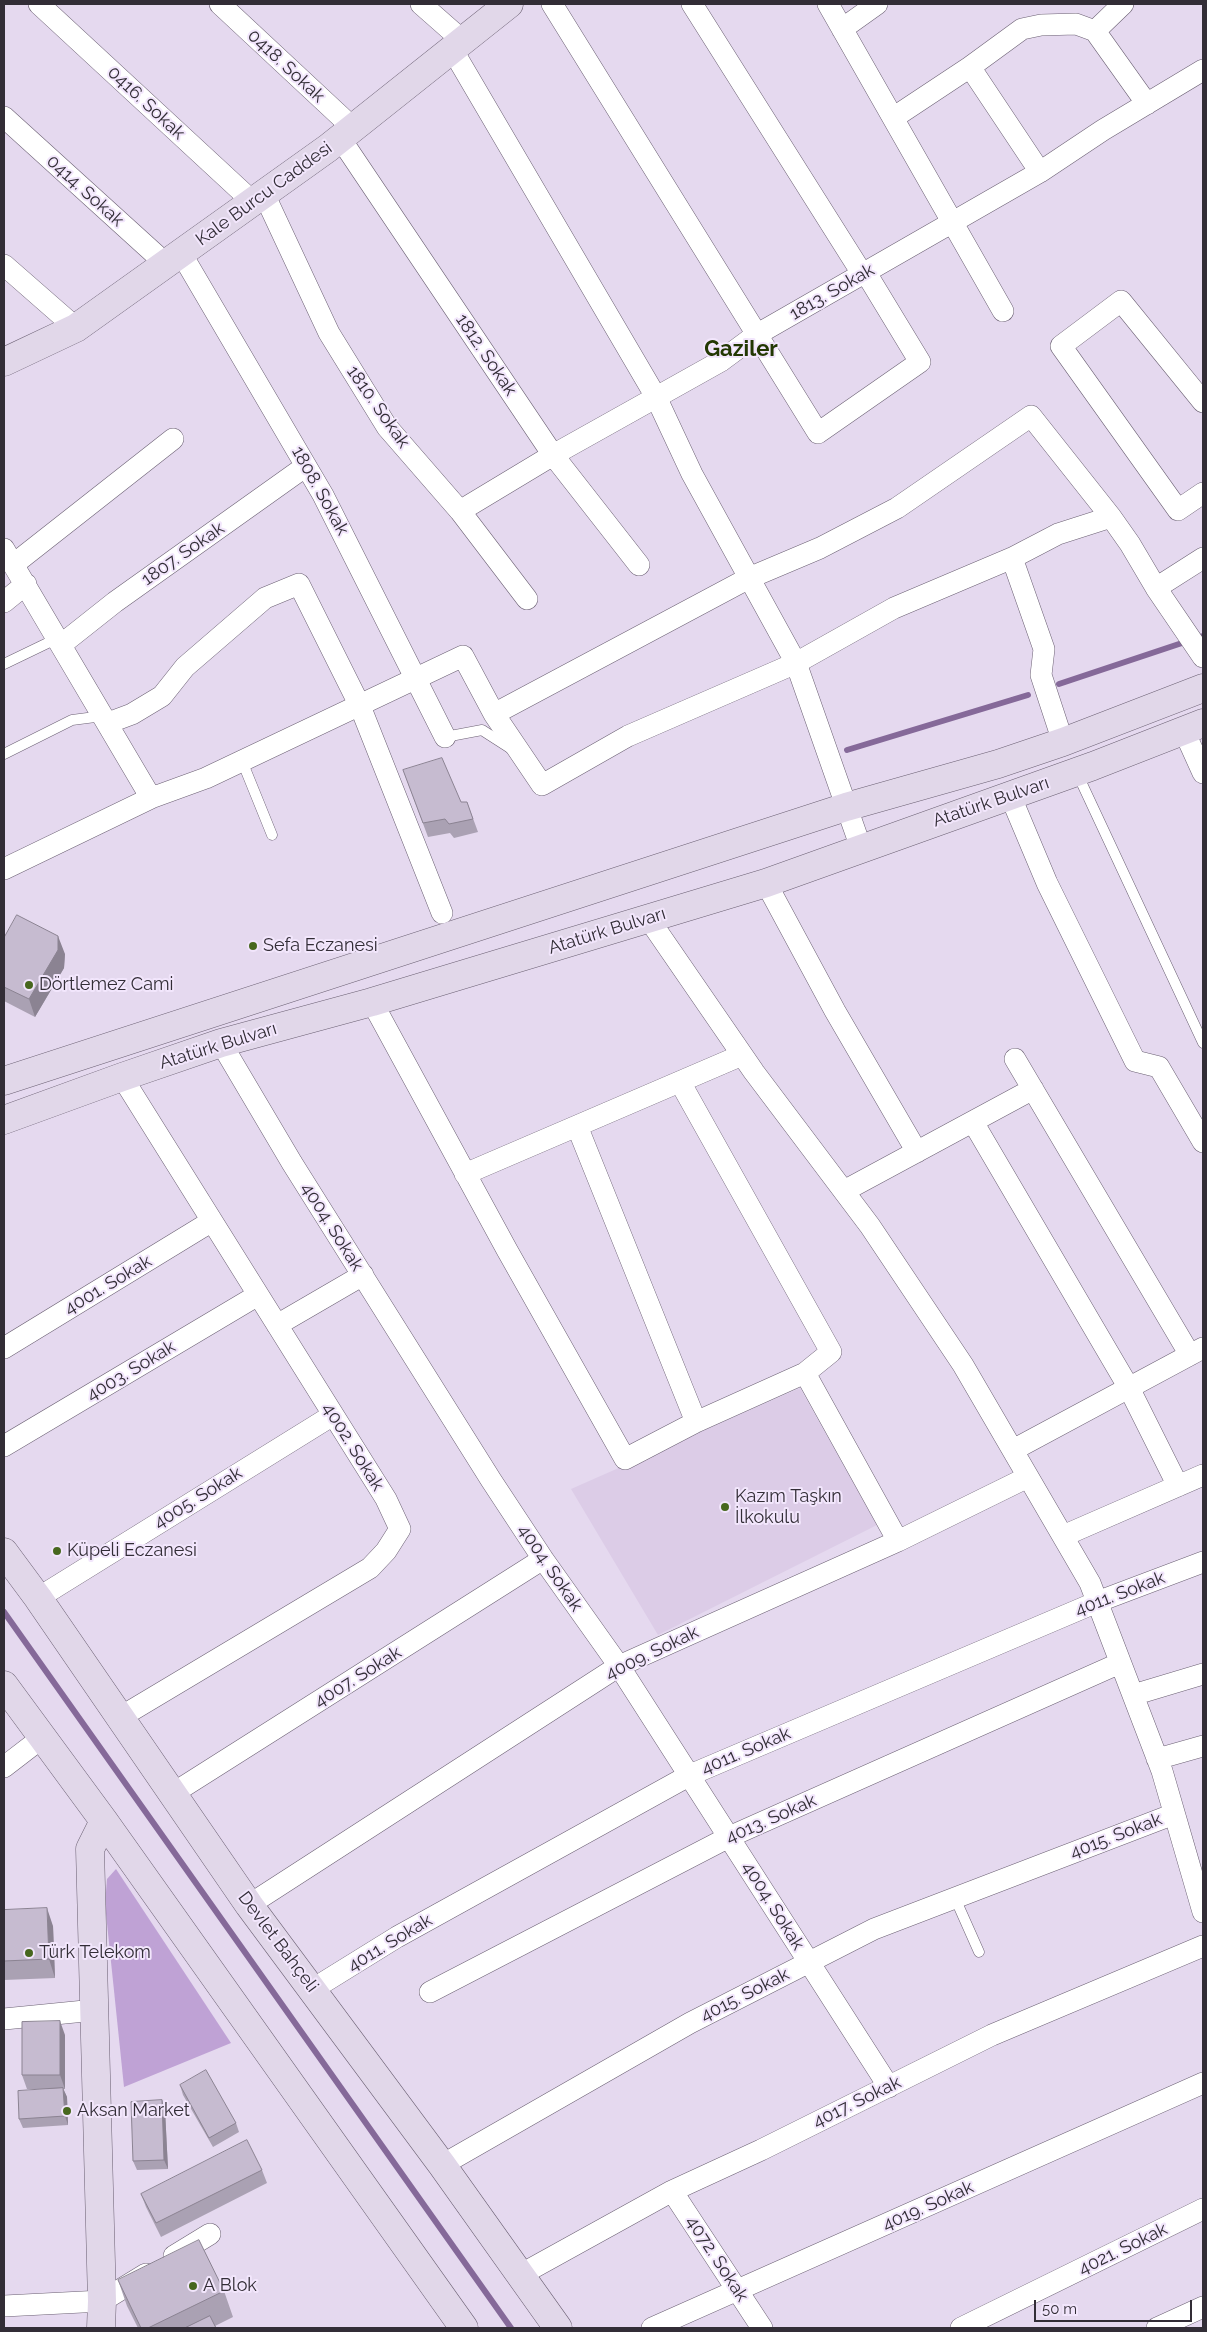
<!DOCTYPE html>
<html>
<head>
<meta charset="utf-8">
<style>
  body { margin:0 }
  #map { position:relative; width:1207px; height:2332px; overflow:hidden; background:#e5d9ef; font-family:Raleway,sans-serif }
  canvas { display:block }
  .frame { position:absolute; inset:0; border:5px solid #322d36; pointer-events:none }
  .scale { position:absolute; left:1034px; top:2300px; width:158px; height:22px; box-sizing:border-box; border:2px solid #322d36; border-top:0; padding-left:6px; font-size:15px; line-height:18px; white-space:nowrap; color:#322d36; -webkit-text-stroke:4px #f2e6fc; paint-order:stroke }
</style>
</head>
<body>
<div id="map">
<canvas width="1207" height="2332"></canvas>
<div class="frame"></div>
<div class="scale">50 m</div>
</div>
<script>
const ctx = document.querySelector('canvas').getContext('2d');
ctx.lineJoin = 'round';
function fillPath(path, color) { ctx.fillStyle = color; ctx.fill(path, 'evenodd'); }
function strokePath(path, color, width, dash) { ctx.strokeStyle = color; ctx.lineWidth = width; ctx.lineCap = dash ? 'butt' : 'round'; ctx.setLineDash(dash || []); ctx.stroke(path); }
function write(font, color, halo, rows, align = 'center') {
  ctx.font = font + ' Raleway,sans-serif'; ctx.lineWidth = 4; ctx.setLineDash([]); ctx.textBaseline = 'middle'; ctx.strokeStyle = halo; ctx.fillStyle = color; for (const [text, x, y, turn = 0] of rows) {
    ctx.save(); ctx.translate(x, y); ctx.rotate((+turn || 0) * Math.PI / 180); ctx.textAlign = isNaN(turn) ? turn : align; if (halo) ctx.strokeText(text, 0, 0); ctx.fillText(text, 0, 0); ctx.restore();
  }
}
fillPath(new Path2D(`
  M 800,1388 L 877,1525 L 658,1635 L 571,1489 Z`), '#dccce7');
fillPath(new Path2D(`
  M 116,1869 L 231,2043 L 124,2087 L 105,1904 L 107,1879 Z`), '#bfa2d5');
strokePath(new Path2D(`
  M 1059,684 L 1203,636
  M 847,750 L 1028,695
  M 4,1612 L 511,2328`), '#856999', 6);
const lane = new Path2D(`
  M 4,664 L 58,638
  M 445,737 L 482,730 L 510,748
  M 4,754 L 72,720 L 103,716
  M 242,761 L 272,835
  M 1077,773 L 1203,1043
  M 955,1898 L 979,1952`);
const street = new Path2D(`
  M 39,4 L 253,202
  M 220,4 L 353,128
  M 421,4 L 463,41
  M 552,4 L 818,433 L 920,362 L 866,273
  M 692,4 L 863,275
  M 828,4 L 1003,311
  M 842,29 L 877,4
  M 1095,31 L 1147,104
  M 452,49 L 656,397 L 692,474 L 796,663 L 861,848
  M 970,67 L 1040,172
  M 4,117 L 166,264
  M 893,118 L 970,67 L 1022,29 L 1041,25 L 1076,24 L 1095,31 L 1123,4
  M 340,138 L 553,455 L 639,565
  M 264,194 L 329,333 L 387,427 L 460,511 L 527,599
  M 181,253 L 323,495 L 445,737
  M 4,265 L 76,328
  M 1203,402 L 1121,301 L 1061,346 L 1178,510 L 1203,493
  M 460,511 L 553,455 L 721,361 L 756,335 L 1040,172 L 1103,130 L 1203,70
  M 4,549 L 151,798
  M 1012,558 L 1044,649 L 1041,675 L 1063,742
  M 14,564 L 173,439
  M 1156,588 L 1203,558
  M 4,602 L 26,584
  M 62,644 L 115,602 L 306,466
  M 494,714 L 749,578 L 820,548 L 897,508 L 1031,416 L 1111,517
  M 108,723 L 132,714 L 162,696 L 185,667 L 265,598 L 299,584 L 360,706 L 442,913
  M 1184,731 L 1203,773
  M 1010,795 L 1047,883 L 1135,1061 L 1159,1067 L 1203,1142
  M 4,869 L 151,798 L 206,778 L 463,656 L 494,714 L 542,785 L 628,736 L 796,663 L 894,608 L 1012,558 L 1058,534 L 1111,517 L 1130,544 L 1156,588 L 1203,657
  M 766,883 L 835,1011 L 917,1152
  M 648,918 L 754,1072 L 870,1226 L 963,1365 L 1090,1583 L 1162,1771 L 1203,1912
  M 372,1002 L 507,1250 L 625,1459 L 696,1422 L 805,1373 L 831,1352 L 680,1082
  M 221,1043 L 292,1163 L 491,1480 L 543,1559 L 619,1666 L 889,2087
  M 1015,1059 L 1190,1355
  M 973,1122 L 1129,1388 L 1178,1486
  M 577,1126 L 696,1422
  M 465,1174 L 742,1055
  M 844,1191 L 1033,1089
  M 277,1325 L 363,1275
  M 4,1348 L 212,1221
  M 805,1373 L 898,1541
  M 4,1446 L 258,1295
  M 1013,1450 L 1203,1348
  M 1063,1536 L 1203,1475
  M 38,1598 L 333,1415
  M 1133,1695 L 1203,1674
  M 119,1718 L 370,1568 L 386,1551 L 400,1529 L 386,1499 L 122,1077
  M 1157,1759 L 1203,1746
  M 4,1767 L 43,1737
  M 172,1794 L 543,1559
  M 249,1905 L 619,1666 L 898,1541 L 1028,1477
  M 313,1989 L 397,1937 L 690,1775 L 1097,1602 L 1203,1562
  M 430,1992 L 729,1837 L 1120,1663
  M 4,2019 L 95,2010
  M 442,2165 L 690,2023 L 874,1929 L 1174,1814
  M 672,2191 L 762,2328
  M 174,2256 L 210,2234
  M 520,2275 L 672,2191 L 761,2150 L 992,2035 L 1203,1946
  M 4,2306 L 102,2301 L 146,2274
  M 652,2328 L 1203,2083
  M 961,2328 L 1203,2209
  M 1157,2328 L 1203,2307`);
const secondary = new Path2D(`
  M 4,362 L 76,328 L 328,148 L 509,4
  M 4,1081 L 846,807 L 998,764 L 1063,742 L 1203,688
  M 4,1120 L 122,1077 L 221,1043 L 372,1002 L 766,883 L 1093,766 L 1203,723
  M 4,1552 L 38,1598 L 249,1905 L 442,2165 L 558,2328
  M 4,1685 L 104,1821 L 464,2328
  M 101,2328 L 102,2301 L 90,1849 L 104,1821`);
strokePath(lane, '#6b6073', 11);
strokePath(street, '#6b6073', 22);
strokePath(secondary, '#6b6073', 29);
strokePath(lane, '#fff', 10);
strokePath(street, '#fff', 21);
strokePath(secondary, '#e1d7e9', 28);
fillPath(new Path2D(`
  M 403,770 L 461,802 L 467,802 L 478,832 L 454,838 L 450,833 L 428,837 Z
  M 4,938 L 65,954 L 64,968 L 35,1017 L 4,1001 Z
  M 4,1910 L 53,1926 L 55,1978 L 4,1980 Z
  M 65,2035 L 65,2089 L 63,2089 L 67,2097 L 68,2125 L 23,2128 L 19,2119 L 55,2089 L 27,2089 L 22,2075 Z
  M 180,2085 L 236,2123 L 239,2132 L 213,2147 L 183,2095 Z
  M 162,2100 L 165,2110 L 168,2169 L 137,2170 L 133,2161 Z
  M 262,2170 L 267,2183 L 161,2237 L 146,2207 L 141,2194 Z
  M 118,2280 L 224,2291 L 233,2317 L 215,2326 L 216,2328 L 138,2328 L 127,2306 Z`), '#aaa1b3');
fillPath(new Path2D(`
  M 58,936 L 65,954 L 64,968 L 35,1017 L 29,999 Z
  M 47,1908 L 53,1926 L 55,1978 L 49,1959 Z
  M 60,2021 L 65,2035 L 65,2089 L 60,2075 Z
  M 63,2088 L 67,2097 L 68,2125 L 65,2116 Z
  M 162,2100 L 165,2110 L 168,2169 L 164,2160 Z`), '#8b8392');
const building = new Path2D(`
  M 442,758 L 461,802 L 467,802 L 473,819 L 449,824 L 445,819 L 423,823 L 403,770 Z
  M 17,915 L 58,936 L 58,950 L 29,999 L 4,987 L 4,938 Z
  M 47,1908 L 49,1959 L 4,1961 L 4,1910 Z
  M 60,2021 L 60,2075 L 22,2075 L 22,2022 Z
  M 206,2070 L 236,2123 L 209,2138 L 180,2085 Z
  M 63,2088 L 65,2116 L 19,2119 L 18,2091 Z
  M 162,2100 L 164,2160 L 133,2161 L 131,2102 Z
  M 247,2140 L 262,2170 L 156,2223 L 141,2194 Z
  M 199,2240 L 224,2291 L 148,2328 L 141,2328 L 118,2280 Z
  M 210,2316 L 216,2328 L 185,2328 Z`);
fillPath(building, '#c6bbd0');
strokePath(building, '#8b8392', 1);
for (const [x, y, r, color] of [
  [253,946,5,"#47671e"],
  [29,985,5,"#47671e"],
  [725,1507,5,"#47671e"],
  [57,1551,5,"#47671e"],
  [29,1953,5,"#47671e"],
  [67,2111,5,"#47671e"],
  [193,2286,5,"#47671e"]
]) { const dot = new Path2D(); dot.arc(x, y, r, 0, 2 * Math.PI); ctx.fillStyle = color; ctx.fill(dot); strokePath(dot, '#f2e6fc', 2); }
write('18px', '#322d36', '#f2e6fc', [
  ["0418. Sokak",286,66,43],
  ["0416. Sokak",146,103,43],
  ["0414. Sokak",85,191,42],
  ["Kale Burcu Caddesi",264,194,-36],
  ["1813. Sokak",832,292,-30],
  ["1812. Sokak",486,355,56],
  ["1810. Sokak",378,407,55],
  ["1808. Sokak",320,491,61],
  ["1807. Sokak",183,554,-35],
  ["Atatürk Bulvarı",991,802,-19],
  ["Atatürk Bulvarı",607,931,-17],
  ["Atatürk Bulvarı",218,1046,-17],
  ["4004. Sokak",332,1227,58],
  ["4001. Sokak",108,1285,-31],
  ["4003. Sokak",131,1371,-31],
  ["4002. Sokak",353,1447,58],
  ["4005. Sokak",198,1498,-32],
  ["4004. Sokak",550,1568,56],
  ["4011. Sokak",1120,1594,-21],
  ["4009. Sokak",652,1653,-26],
  ["4007. Sokak",358,1677,-32],
  ["4011. Sokak",746,1751,-23],
  ["4013. Sokak",771,1819,-24],
  ["4015. Sokak",1116,1836,-21],
  ["4004. Sokak",773,1906,58],
  ["Devlet Bahçeli",278,1942,53],
  ["4011. Sokak",390,1943,-31],
  ["4015. Sokak",745,1995,-27],
  ["4017. Sokak",857,2102,-26],
  ["4019. Sokak",928,2206,-24],
  ["4021. Sokak",1123,2249,-26],
  ["4072. Sokak",717,2259,57]
]);
write('18px', '#322d36', '#f2e6fc', [
  ["Sefa Eczanesi",263,946],
  ["Dörtlemez Cami",39,985],
  ["Kazım Taşkın",735,1497],
  ["İlkokulu",735,1518],
  ["Küpeli Eczanesi",67,1551],
  ["Türk Telekom",39,1953],
  ["Aksan Market",77,2111],
  ["A Blok",203,2286]
], 'left');
write('bold 22px', '#233803', '#f2e6fc', [
  ["Gaziler",741,349]
]);
</script>
</body>
</html>
